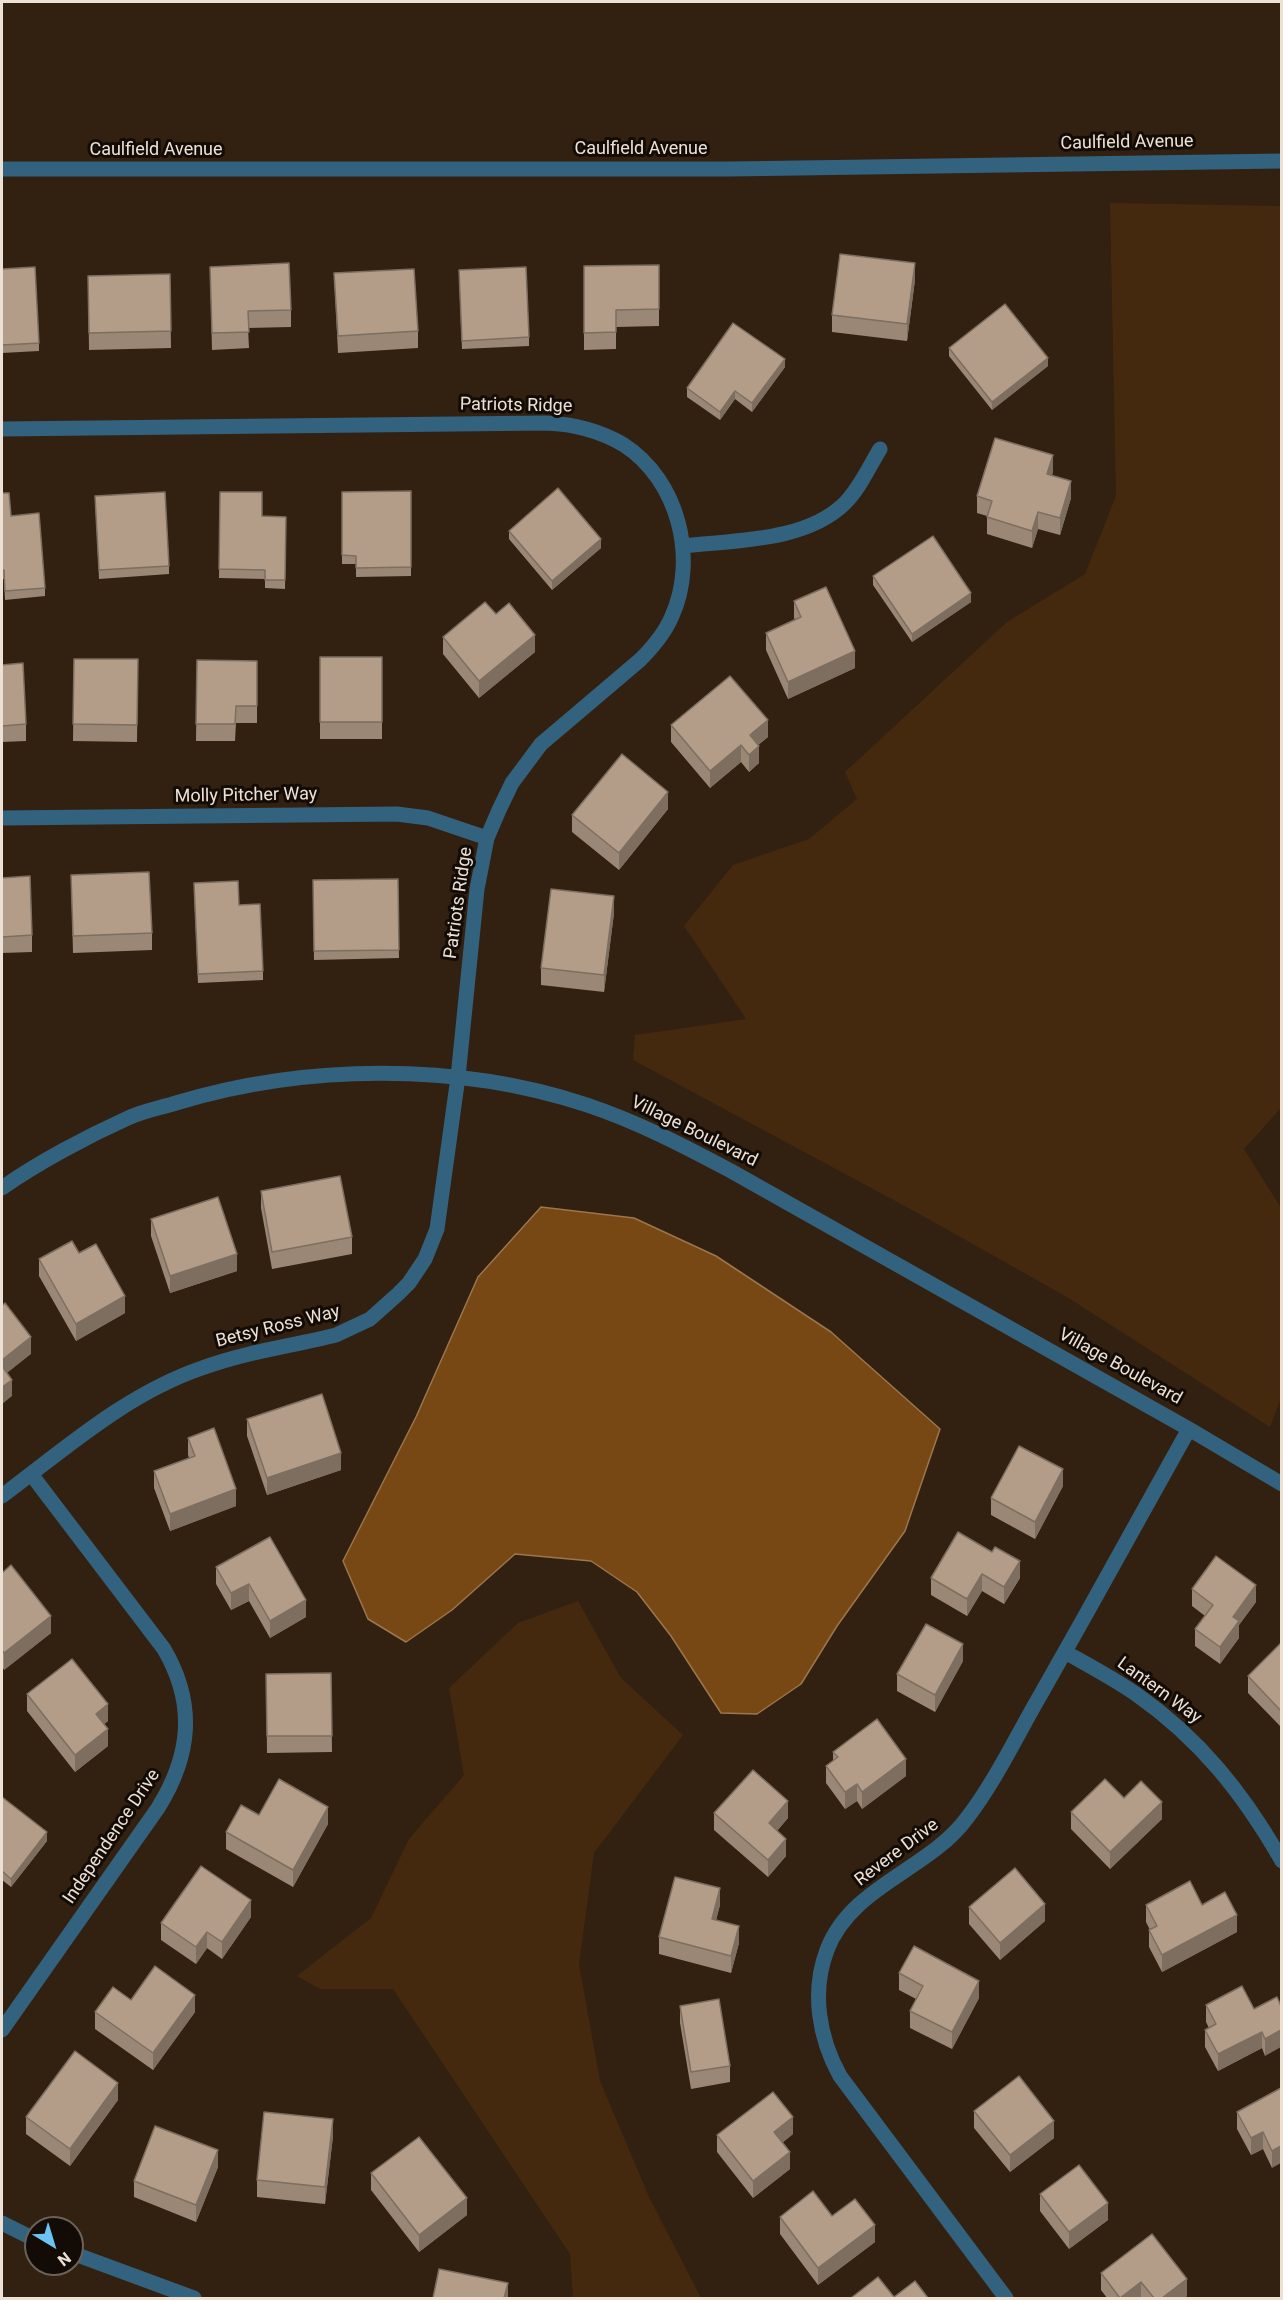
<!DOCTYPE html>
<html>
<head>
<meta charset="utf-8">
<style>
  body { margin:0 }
  #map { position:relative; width:1283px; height:2300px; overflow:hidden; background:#322010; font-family:Roboto,sans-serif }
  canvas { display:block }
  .frame { position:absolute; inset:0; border:3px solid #ede1d6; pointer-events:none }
  .north { position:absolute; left:24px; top:2216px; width:60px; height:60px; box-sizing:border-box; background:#130c06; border:2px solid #6a6159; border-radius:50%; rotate:142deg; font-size:16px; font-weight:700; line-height:24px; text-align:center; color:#ede1d6 }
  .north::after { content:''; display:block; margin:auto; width:21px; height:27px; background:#6cc2f3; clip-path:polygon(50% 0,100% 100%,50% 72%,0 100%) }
</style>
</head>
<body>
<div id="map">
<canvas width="1283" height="2300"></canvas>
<div class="frame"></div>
<div class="north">N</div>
</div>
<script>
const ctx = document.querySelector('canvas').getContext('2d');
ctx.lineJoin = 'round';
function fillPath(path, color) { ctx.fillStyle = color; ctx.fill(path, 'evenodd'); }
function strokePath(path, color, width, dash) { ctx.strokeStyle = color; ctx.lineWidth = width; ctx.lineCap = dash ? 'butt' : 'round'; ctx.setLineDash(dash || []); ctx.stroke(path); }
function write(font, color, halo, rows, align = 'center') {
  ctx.font = font + ' Roboto,sans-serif'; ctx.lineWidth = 6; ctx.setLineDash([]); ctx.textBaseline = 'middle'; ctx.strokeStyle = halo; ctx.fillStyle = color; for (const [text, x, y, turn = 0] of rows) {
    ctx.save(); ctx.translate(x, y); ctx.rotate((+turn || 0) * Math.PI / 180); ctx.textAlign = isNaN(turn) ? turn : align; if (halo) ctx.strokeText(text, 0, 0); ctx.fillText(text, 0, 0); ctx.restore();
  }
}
fillPath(new Path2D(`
  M 1110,203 L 1281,206 L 1282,1107 L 1244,1149 L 1281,1208 L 1281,1398 L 1270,1427 L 1067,1297 L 914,1211 L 633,1060 L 635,1035 L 746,1019 L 684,926 L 733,865 L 809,839 L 857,799 L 845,772 L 1007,622 L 1085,574 L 1116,496 Z
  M 578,1601 L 621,1678 L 683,1735 L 594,1853 L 579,1964 L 600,2081 L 649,2197 L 701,2298 L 573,2298 L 570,2254 L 393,1989 L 320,1989 L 297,1976 L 371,1918 L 409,1839 L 464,1775 L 449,1688 L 518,1623 Z`), '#45290e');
const water = new Path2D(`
  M 541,1207 L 634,1218 L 716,1256 L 831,1332 L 940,1429 L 905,1531 L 837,1626 L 801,1684 L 757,1714 L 721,1713 L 671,1636 L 637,1592 L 591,1561 L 515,1554 L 452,1610 L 406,1642 L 368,1619 L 343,1561 L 416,1417 L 478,1277 Z`);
fillPath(water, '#784814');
strokePath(water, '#9b764e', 1.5);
strokePath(new Path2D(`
  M 2,169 L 730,169 L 1282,161
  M 2,429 L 546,423 C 574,424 599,430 624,445 C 678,480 698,558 672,616 C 665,633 653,647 640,660 L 541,744 L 512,783 L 499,810 L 487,838 L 477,889 L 458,1077 L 437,1229 L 425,1259 L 409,1283 L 398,1294 L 370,1319 L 336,1335 C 292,1346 245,1352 202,1368 C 126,1394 65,1449 2,1496
  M 683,546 C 734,540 806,542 845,503 C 860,488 869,467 880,449
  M 2,818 L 397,814 L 428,818 L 487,838
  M 2,1188 C 37,1163 88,1136 128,1118 C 143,1111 160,1108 176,1103 C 305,1064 458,1062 587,1105 C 638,1122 684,1146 731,1171 L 1189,1429 L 1282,1484
  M 1065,1652 C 1088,1665 1113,1678 1136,1694 C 1200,1739 1243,1793 1282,1861
  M 2,2030 L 158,1808 C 191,1755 196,1704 164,1649 L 31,1474
  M 2,2223 L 36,2240
  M 72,2253 L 194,2298
  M 1006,2298 L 840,2076 C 819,2038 811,1992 827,1950 C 851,1886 929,1870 967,1818 C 996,1780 1017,1735 1041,1694 C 1091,1606 1140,1517 1189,1429`), '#32627d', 15);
fillPath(new Path2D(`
  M 659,265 L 659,326 L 616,327 L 616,349 L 584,350 L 584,266 Z
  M 210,267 L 291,310 L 291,327 L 248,328 L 249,348 L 212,350 Z
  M 2,269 L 39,343 L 39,351 L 2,353 Z
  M 334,273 L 418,331 L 418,348 L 338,353 Z
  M 170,274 L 171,348 L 89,350 L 88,276 Z
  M 459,279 L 529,337 L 529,346 L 462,349 Z
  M 915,280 L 907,341 L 832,332 L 832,315 Z
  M 949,348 L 1048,366 L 992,410 L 949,356 Z
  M 785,367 L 752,412 L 735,399 L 720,420 L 687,397 L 687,388 Z
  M 1053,472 L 1052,475 L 1071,498 L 1060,535 L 1038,529 L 1032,548 L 987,534 L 987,516 L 977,513 L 977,496 Z
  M 411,491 L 411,576 L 356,577 L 356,564 L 342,564 L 342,492 Z
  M 220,492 L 262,516 L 286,517 L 285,589 L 265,588 L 265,579 L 219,578 Z
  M 2,493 L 11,516 L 45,588 L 45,596 L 5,600 L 4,579 L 2,579 Z
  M 95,496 L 169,566 L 169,574 L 99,579 Z
  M 509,531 L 601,548 L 552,590 L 509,539 Z
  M 873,576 L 971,602 L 912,642 L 873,585 Z
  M 794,601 L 855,668 L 788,699 L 766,650 L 766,633 L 795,620 L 794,618 Z
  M 496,614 L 535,652 L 479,698 L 443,654 L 443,637 Z
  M 320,657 L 382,657 L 382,739 L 320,739 Z
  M 74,659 L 138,659 L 137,742 L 73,741 Z
  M 197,660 L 257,661 L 257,723 L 236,723 L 235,741 L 196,741 Z
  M 2,665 L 26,724 L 26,741 L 2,742 Z
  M 671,725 L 768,737 L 758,745 L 759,763 L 749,772 L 741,762 L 710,788 L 671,742 Z
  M 668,809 L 619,870 L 572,832 L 572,815 Z
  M 71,875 L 152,933 L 152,950 L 73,953 Z
  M 2,878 L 32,935 L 32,952 L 2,953 Z
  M 398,879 L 399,958 L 314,960 L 313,880 Z
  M 194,892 L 239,905 L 263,971 L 263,980 L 198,983 Z
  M 614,913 L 604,992 L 541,985 L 541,968 Z
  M 261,1191 L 352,1237 L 352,1254 L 272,1269 L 261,1208 Z
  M 151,1219 L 237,1271 L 170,1293 L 151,1236 Z
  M 79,1253 L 125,1313 L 76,1341 L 39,1276 L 39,1259 Z
  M 247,1419 L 341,1470 L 267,1495 L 247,1436 Z
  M 188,1438 L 236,1506 L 170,1531 L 154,1488 L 154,1471 L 189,1458 L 188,1455 Z
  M 1063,1486 L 1035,1539 L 991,1515 L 991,1498 Z
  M 958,1532 L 1020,1578 L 1004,1604 L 982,1591 L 967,1616 L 931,1595 L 931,1578 Z
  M 270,1537 L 306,1617 L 270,1638 L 249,1601 L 231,1610 L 216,1584 L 216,1567 Z
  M 2,1573 L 51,1633 L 4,1670 L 2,1666 Z
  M 1192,1589 L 1256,1602 L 1239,1625 L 1239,1638 L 1220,1664 L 1195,1646 L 1195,1629 L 1205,1616 L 1192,1606 Z
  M 1281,1643 L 1281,1727 L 1248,1693 L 1248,1676 Z
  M 963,1661 L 935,1712 L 897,1691 L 897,1674 Z
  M 331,1673 L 332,1752 L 267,1753 L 266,1674 Z
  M 27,1694 L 108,1721 L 104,1724 L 108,1746 L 75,1772 L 27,1711 Z
  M 833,1752 L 906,1776 L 862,1809 L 857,1801 L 845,1809 L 826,1783 L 826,1766 L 833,1761 Z
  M 2,1797 L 47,1841 L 11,1887 L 2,1880 Z
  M 1124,1798 L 1162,1819 L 1110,1869 L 1071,1829 L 1071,1812 Z
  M 714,1813 L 788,1818 L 777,1831 L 786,1856 L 768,1877 L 714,1830 Z
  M 259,1815 L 328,1824 L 293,1887 L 226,1849 L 226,1832 Z
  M 720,1905 L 716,1920 L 739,1943 L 731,1973 L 659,1954 L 659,1937 Z
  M 1146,1905 L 1202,1905 L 1237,1932 L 1162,1972 L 1149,1947 L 1149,1930 L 1150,1930 L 1146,1922 Z
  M 969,1907 L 1045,1921 L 1000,1960 L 969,1924 Z
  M 251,1917 L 222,1959 L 207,1948 L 196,1964 L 161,1940 L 161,1923 Z
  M 899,1973 L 979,1998 L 952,2049 L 910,2028 L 910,2011 L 916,1999 L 899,1990 Z
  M 1277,1997 L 1265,2056 L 1262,2048 L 1218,2071 L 1205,2047 L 1205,2030 L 1209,2028 L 1206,2022 L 1206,2005 L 1254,2009 Z
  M 680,2006 L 730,2066 L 730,2082 L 691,2089 L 680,2023 Z
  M 95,2012 L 195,2012 L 153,2070 L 95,2029 Z
  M 1281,2088 L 1272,2168 L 1263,2149 L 1251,2155 L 1237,2129 L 1237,2112 Z
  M 118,2100 L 70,2166 L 26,2134 L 26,2117 Z
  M 974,2111 L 1054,2138 L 1010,2172 L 974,2128 Z
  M 793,2134 L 782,2143 L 790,2169 L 753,2198 L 717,2152 L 717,2135 Z
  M 333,2136 L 325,2204 L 257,2197 L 257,2180 Z
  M 218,2167 L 196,2222 L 134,2197 L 134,2181 Z
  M 371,2173 L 467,2215 L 419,2252 L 371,2190 Z
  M 1040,2194 L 1108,2220 L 1069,2249 L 1040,2211 Z
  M 832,2216 L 875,2242 L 818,2285 L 780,2234 L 780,2217 Z
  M 1152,2234 L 1187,2296 L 1184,2298 L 1107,2298 L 1101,2290 L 1101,2273 Z`), '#9a8776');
fillPath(new Path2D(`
  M 915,263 L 915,280 L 907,341 L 907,324 Z
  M 1048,358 L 1048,366 L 992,410 L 992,402 Z
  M 785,359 L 785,367 L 752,412 L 752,403 Z
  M 735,391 L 735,399 L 720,420 L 720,412 Z
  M 1053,455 L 1053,472 L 1047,490 L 1047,474 Z
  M 1071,481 L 1071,498 L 1060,535 L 1060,518 Z
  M 1038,512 L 1038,529 L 1032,548 L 1032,531 Z
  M 601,539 L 601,548 L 552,590 L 552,581 Z
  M 971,593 L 971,602 L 912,642 L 912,634 Z
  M 535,635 L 535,652 L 479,698 L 479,681 Z
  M 855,651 L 855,668 L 788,699 L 788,682 Z
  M 768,720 L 768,737 L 750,752 L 750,735 Z
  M 741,745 L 741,762 L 710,788 L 710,771 Z
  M 759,746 L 759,763 L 749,772 L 749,755 Z
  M 668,792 L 668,809 L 619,870 L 619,853 Z
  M 614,896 L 614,913 L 604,992 L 604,975 Z
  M 237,1254 L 237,1271 L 170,1293 L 170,1276 Z
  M 125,1296 L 125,1313 L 76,1341 L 76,1324 Z
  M 31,1337 L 31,1354 L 2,1377 L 2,1360 Z
  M 12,1380 L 12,1396 L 2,1404 L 2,1387 Z
  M 341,1453 L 341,1470 L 267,1495 L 267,1478 Z
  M 1063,1469 L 1063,1486 L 1035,1539 L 1035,1522 Z
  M 236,1489 L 236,1506 L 170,1531 L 170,1514 Z
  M 1020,1561 L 1020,1578 L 1004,1604 L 1004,1587 Z
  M 982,1574 L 982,1591 L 967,1616 L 967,1599 Z
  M 249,1584 L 249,1601 L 231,1610 L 231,1593 Z
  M 1256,1585 L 1256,1602 L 1239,1625 L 1239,1638 L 1220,1664 L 1220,1647 L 1233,1617 Z
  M 306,1600 L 306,1617 L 270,1638 L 270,1621 Z
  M 51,1616 L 51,1633 L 4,1670 L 4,1653 Z
  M 963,1644 L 963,1661 L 935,1712 L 935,1695 Z
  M 108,1704 L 108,1721 L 96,1731 L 96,1714 Z
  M 108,1729 L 108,1746 L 75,1772 L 75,1755 Z
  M 906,1759 L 906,1776 L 862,1809 L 862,1792 Z
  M 857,1784 L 857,1801 L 845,1809 L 845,1792 Z
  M 788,1801 L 788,1818 L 769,1840 L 769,1823 Z
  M 1162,1802 L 1162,1819 L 1110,1869 L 1110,1852 Z
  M 328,1807 L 328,1824 L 293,1887 L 293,1870 Z
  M 47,1832 L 47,1841 L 11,1887 L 11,1879 Z
  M 786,1839 L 786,1856 L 768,1877 L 768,1860 Z
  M 720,1888 L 720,1905 L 712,1936 L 712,1919 Z
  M 251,1900 L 251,1917 L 222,1959 L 222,1942 Z
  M 1045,1904 L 1045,1921 L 1000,1960 L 1000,1943 Z
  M 1237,1915 L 1237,1932 L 1162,1972 L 1162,1955 Z
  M 739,1926 L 739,1943 L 731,1973 L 731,1956 Z
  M 207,1932 L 207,1948 L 196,1964 L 196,1947 Z
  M 979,1981 L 979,1998 L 952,2049 L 952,2032 Z
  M 195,1995 L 195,2012 L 153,2070 L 153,2053 Z
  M 1281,2030 L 1281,2047 L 1265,2056 L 1265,2039 Z
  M 1262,2032 L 1262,2048 L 1218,2071 L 1218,2054 Z
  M 118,2083 L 118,2100 L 70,2166 L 70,2149 Z
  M 793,2117 L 793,2134 L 774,2149 L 774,2132 Z
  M 333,2119 L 333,2136 L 325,2204 L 325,2187 Z
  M 1054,2121 L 1054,2138 L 1010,2172 L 1010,2155 Z
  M 1263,2132 L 1263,2149 L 1251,2155 L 1251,2138 Z
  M 1281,2146 L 1281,2163 L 1272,2168 L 1272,2151 Z
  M 218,2150 L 218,2167 L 196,2222 L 196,2205 Z
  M 790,2152 L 790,2169 L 753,2198 L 753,2181 Z
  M 467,2198 L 467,2215 L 419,2252 L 419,2235 Z
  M 1108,2203 L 1108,2220 L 1069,2249 L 1069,2232 Z
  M 875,2225 L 875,2242 L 818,2285 L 818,2268 Z
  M 1187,2279 L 1187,2296 L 1184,2298 L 1162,2298 Z
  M 1141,2282 L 1141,2298 L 1120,2298 Z
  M 508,2283 L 508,2298 L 504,2298 Z`), '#7d6e60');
const building = new Path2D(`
  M 840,254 L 915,263 L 907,324 L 832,315 Z
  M 289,263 L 291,310 L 248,311 L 249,332 L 212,333 L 210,267 Z
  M 659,265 L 659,309 L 616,310 L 616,332 L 584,333 L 584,266 Z
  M 35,267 L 39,343 L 2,345 L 2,269 Z
  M 526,267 L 529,337 L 462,341 L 459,270 Z
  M 414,269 L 418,331 L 338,336 L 334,273 Z
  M 170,274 L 171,331 L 89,333 L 88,276 Z
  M 1005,304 L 1048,358 L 992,402 L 949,348 Z
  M 733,323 L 785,359 L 752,403 L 735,391 L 720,412 L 687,388 Z
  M 995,438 L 1053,455 L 1047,474 L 1071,481 L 1060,518 L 1038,512 L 1032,531 L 987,517 L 992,501 L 977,496 Z
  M 558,488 L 601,539 L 552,581 L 509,531 Z
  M 411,491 L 411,567 L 356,568 L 356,556 L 342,555 L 342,492 Z
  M 165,492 L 169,566 L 99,570 L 95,496 Z
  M 220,492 L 262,492 L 262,516 L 286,517 L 285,580 L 265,580 L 265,570 L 219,569 Z
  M 2,493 L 9,493 L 11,516 L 39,513 L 45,588 L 5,591 L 4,570 L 2,570 Z
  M 933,536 L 971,593 L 912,634 L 873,576 Z
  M 826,587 L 855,651 L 788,682 L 766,633 L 801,617 L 794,601 Z
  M 485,602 L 496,614 L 509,603 L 535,635 L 479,681 L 443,637 Z
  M 320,657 L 382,657 L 382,722 L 320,722 Z
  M 74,659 L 138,659 L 137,725 L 73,724 Z
  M 197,660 L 257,661 L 257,706 L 236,706 L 235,724 L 196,724 Z
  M 23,663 L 26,724 L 2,726 L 2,665 Z
  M 730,676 L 768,720 L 750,735 L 759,746 L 749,755 L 741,745 L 710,771 L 671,725 Z
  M 622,754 L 668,792 L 619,853 L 572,815 Z
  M 149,872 L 152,933 L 73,936 L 71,875 Z
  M 30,876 L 32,935 L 2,937 L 2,878 Z
  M 398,879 L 399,950 L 314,951 L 313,880 Z
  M 238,881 L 239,905 L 260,904 L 263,971 L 198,974 L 194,883 Z
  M 551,889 L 614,896 L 604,975 L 541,968 Z
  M 340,1176 L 352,1237 L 272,1252 L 261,1191 Z
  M 218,1197 L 237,1254 L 170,1276 L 151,1219 Z
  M 72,1241 L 79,1253 L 96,1244 L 125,1296 L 76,1324 L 39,1259 Z
  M 5,1303 L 31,1337 L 2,1360 L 2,1306 Z
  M 2,1366 L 12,1380 L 2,1387 Z
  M 322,1394 L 341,1453 L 267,1478 L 247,1419 Z
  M 214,1428 L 236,1489 L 170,1514 L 154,1471 L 195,1456 L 188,1438 Z
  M 1019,1446 L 1063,1469 L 1035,1522 L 991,1498 Z
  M 958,1532 L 992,1552 L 995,1547 L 1020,1561 L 1004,1587 L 982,1574 L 967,1599 L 931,1578 Z
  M 270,1537 L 306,1600 L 270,1621 L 249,1584 L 231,1593 L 216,1567 Z
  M 1216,1556 L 1256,1585 L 1233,1617 L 1239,1621 L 1220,1647 L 1195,1629 L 1213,1605 L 1192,1589 Z
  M 11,1565 L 51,1616 L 4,1653 L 2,1650 L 2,1573 Z
  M 926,1624 L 963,1644 L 935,1695 L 897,1674 Z
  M 1281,1643 L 1281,1711 L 1248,1676 Z
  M 72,1659 L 108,1704 L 96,1714 L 108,1729 L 75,1755 L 27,1694 Z
  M 331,1673 L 332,1736 L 267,1736 L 266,1674 Z
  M 877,1719 L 906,1759 L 862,1792 L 857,1784 L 845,1792 L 826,1766 L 838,1757 L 833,1752 Z
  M 753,1770 L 788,1801 L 769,1823 L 786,1839 L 768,1860 L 714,1813 Z
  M 279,1779 L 328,1807 L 293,1870 L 226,1832 L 241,1805 L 259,1815 Z
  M 1105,1779 L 1124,1798 L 1141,1781 L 1162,1802 L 1110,1852 L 1071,1812 Z
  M 2,1797 L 47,1832 L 11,1879 L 2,1871 Z
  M 201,1866 L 251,1900 L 222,1942 L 207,1932 L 196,1947 L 161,1923 Z
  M 1015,1868 L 1045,1904 L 1000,1943 L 969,1907 Z
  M 675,1877 L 720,1888 L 712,1919 L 739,1926 L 731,1956 L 659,1937 Z
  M 1190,1881 L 1202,1905 L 1225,1892 L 1237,1915 L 1162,1955 L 1149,1930 L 1157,1926 L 1146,1905 Z
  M 914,1946 L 979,1981 L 952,2032 L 910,2011 L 923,1986 L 899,1973 Z
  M 155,1966 L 195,1995 L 153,2053 L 95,2012 L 113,1987 L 131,2000 Z
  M 1242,1986 L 1254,2009 L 1277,1997 L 1281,2006 L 1281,2030 L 1265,2039 L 1262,2032 L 1218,2054 L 1205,2030 L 1216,2024 L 1206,2005 Z
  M 719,1999 L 730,2066 L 691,2072 L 680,2006 Z
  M 75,2051 L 118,2083 L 70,2149 L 26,2117 Z
  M 1019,2076 L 1054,2121 L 1010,2155 L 974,2111 Z
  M 1281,2088 L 1281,2146 L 1272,2151 L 1263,2132 L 1251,2138 L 1237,2112 Z
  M 773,2092 L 793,2117 L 774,2132 L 790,2152 L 753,2181 L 717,2135 Z
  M 264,2112 L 333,2119 L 325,2187 L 257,2180 Z
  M 155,2126 L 218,2150 L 196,2205 L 134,2181 Z
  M 419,2137 L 467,2198 L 419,2235 L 371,2173 Z
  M 1079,2165 L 1108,2203 L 1069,2232 L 1040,2194 Z
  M 813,2191 L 832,2216 L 855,2199 L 875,2225 L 818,2268 L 780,2217 Z
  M 1152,2234 L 1187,2279 L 1162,2298 L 1154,2298 L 1141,2282 L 1120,2298 L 1101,2273 Z
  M 439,2269 L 508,2283 L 504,2298 L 433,2298 Z
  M 878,2277 L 894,2297 L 915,2281 L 928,2298 L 851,2298 Z`);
fillPath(building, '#b39d89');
strokePath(building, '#7d6e60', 1.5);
write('18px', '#ede1d6', '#130c06', [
  ["Caulfield Avenue",1127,143,-1],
  ["Caulfield Avenue",641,149],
  ["Caulfield Avenue",156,150],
  ["Patriots Ridge",516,406,1],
  ["Molly Pitcher Way",246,796,-1],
  ["Patriots Ridge",459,903,-82],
  ["Village Boulevard",694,1132,26],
  ["Betsy Ross Way",278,1327,-14],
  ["Village Boulevard",1120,1367,29],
  ["Lantern Way",1159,1691,36],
  ["Independence Drive",112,1837,-56],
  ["Revere Drive",897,1853,-37]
]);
</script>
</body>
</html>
